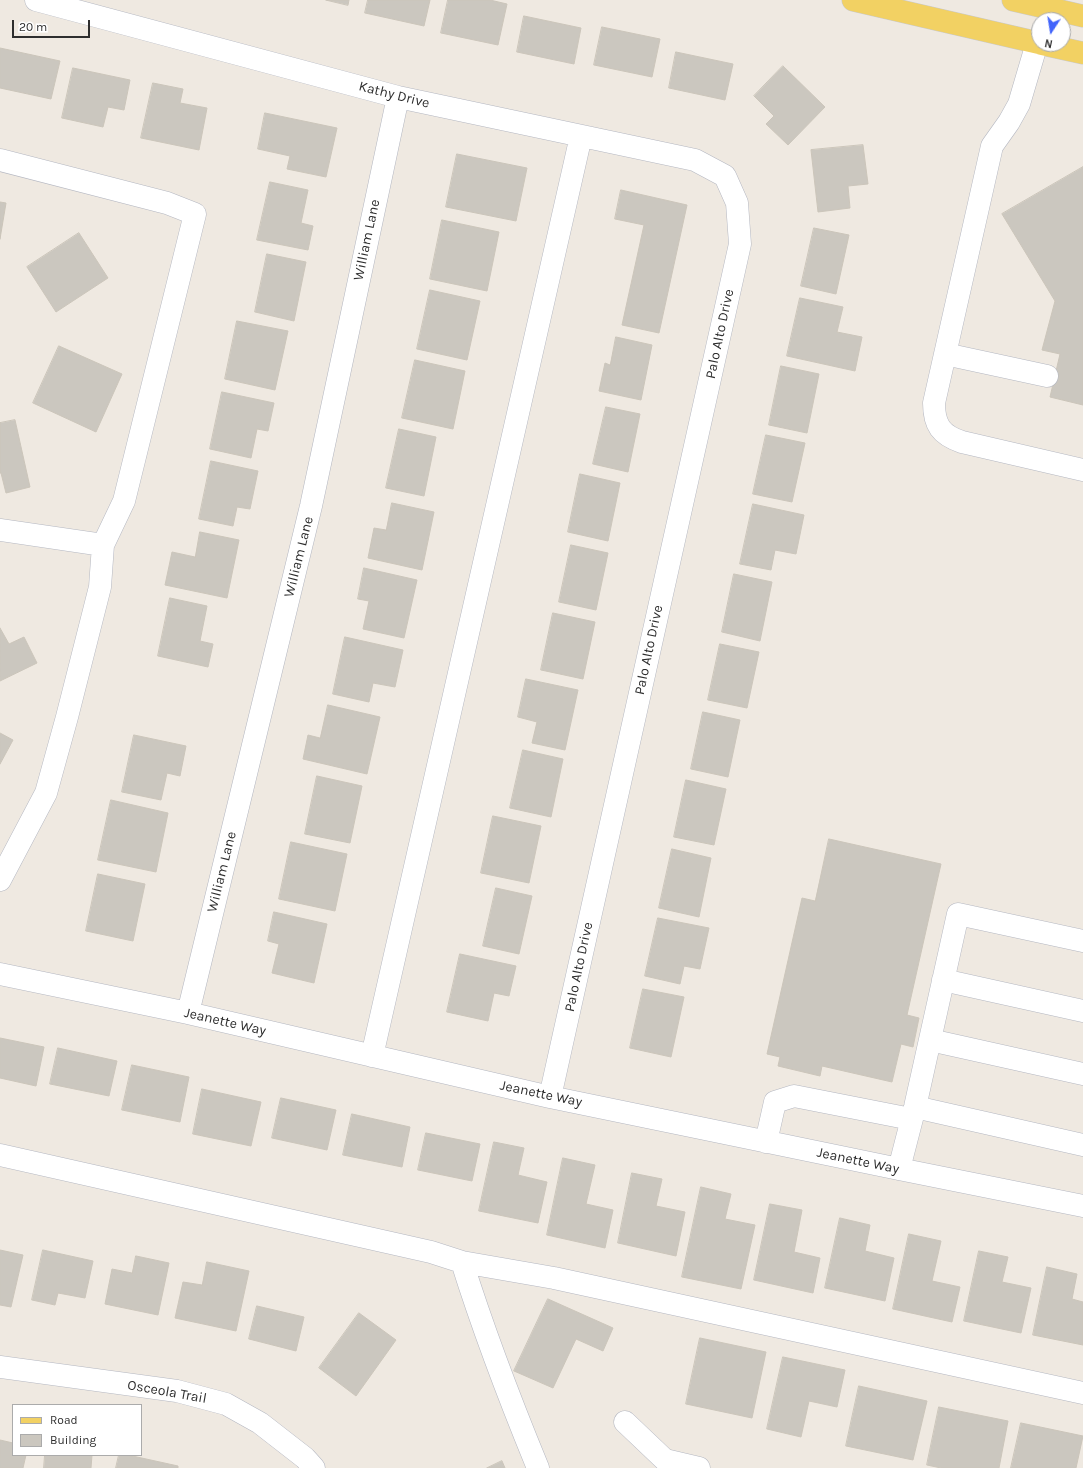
<!DOCTYPE html>
<html>
<head>
<meta charset="utf-8">
<style>
  body { margin:0 }
  #map { position:relative; width:1083px; height:1468px; overflow:hidden; background:#efe9e1; font-family:Karla,sans-serif }
  canvas { display:block }
  .legend { position:absolute; left:12px; top:1404px; width:130px; height:52px; box-sizing:border-box; background:#fff; border:1px solid #ababab; margin:0; padding:5px 7px; list-style:none; font-size:12px; color:#2e2e2e }
  .legend li { display:flex; align-items:center; gap:8px; height:20px }
  .legend b { width:20px; border:1px solid #ababab }
  .north { position:absolute; left:1031px; top:12px; width:40px; height:40px; box-sizing:border-box; background:#fff; border:1px solid #ababab; border-radius:50%; rotate:192deg; font-size:11px; font-weight:700; line-height:16px; text-align:center; color:#2e2e2e }
  .north::after { content:''; display:block; margin:auto; width:14px; height:18px; background:#4264fb; clip-path:polygon(50% 0,100% 100%,50% 72%,0 100%) }
  .scale { position:absolute; left:12px; top:20px; width:78px; height:18px; box-sizing:border-box; border:2px solid #2e2e2e; border-top:0; padding-left:5px; font-size:12px; line-height:14px; white-space:nowrap; color:#2e2e2e; -webkit-text-stroke:3px #fff; paint-order:stroke }
</style>
</head>
<body>
<div id="map">
<canvas width="1083" height="1468"></canvas>
<ul class="legend">
<li><b style="height:5px;background:#f2d163"></b>Road</li>
<li><b style="height:11px;background:#cbc7bf"></b>Building</li>
</ul>
<div class="north">N</div>
<div class="scale">20 m</div>
</div>
<script>
const ctx = document.querySelector('canvas').getContext('2d');
ctx.lineJoin = 'round';
function fillPath(path, color) { ctx.fillStyle = color; ctx.fill(path, 'evenodd'); }
function strokePath(path, color, width, dash) { ctx.strokeStyle = color; ctx.lineWidth = width; ctx.lineCap = dash ? 'butt' : 'round'; ctx.setLineDash(dash || []); ctx.stroke(path); }
function write(font, color, halo, rows, align = 'center') {
  ctx.font = font + ' Karla,sans-serif'; ctx.lineWidth = 4; ctx.setLineDash([]); ctx.textBaseline = 'middle'; ctx.strokeStyle = halo; ctx.fillStyle = color; for (const [text, x, y, turn = 0] of rows) {
    ctx.save(); ctx.translate(x, y); ctx.rotate((+turn || 0) * Math.PI / 180); ctx.textAlign = isNaN(turn) ? turn : align; if (halo) ctx.strokeText(text, 0, 0); ctx.fillText(text, 0, 0); ctx.restore();
  }
}
const building = new Path2D(`
  M 326,0 L 349,0 L 348,5 Z
  M 368,0 L 430,0 L 424,26 L 365,13 Z
  M 448,0 L 490,0 L 507,4 L 498,45 L 441,33 Z
  M 524,16 L 581,28 L 574,64 L 517,52 Z
  M 602,27 L 660,39 L 652,77 L 594,65 Z
  M 0,48 L 60,61 L 51,99 L 0,88 Z
  M 676,52 L 733,64 L 725,100 L 669,88 Z
  M 783,66 L 825,107 L 788,145 L 766,124 L 774,116 L 754,96 Z
  M 73,68 L 130,80 L 124,110 L 108,107 L 103,127 L 62,118 Z
  M 153,83 L 183,89 L 180,103 L 207,108 L 199,150 L 141,138 Z
  M 265,113 L 337,128 L 326,177 L 287,169 L 290,156 L 258,149 Z
  M 863,145 L 868,184 L 848,186 L 850,208 L 818,212 L 811,150 Z
  M 457,154 L 527,168 L 516,221 L 446,207 Z
  M 1083,167 L 1083,405 L 1050,397 L 1060,354 L 1042,350 L 1055,301 L 1002,214 Z
  M 270,182 L 308,190 L 301,223 L 313,226 L 308,250 L 257,240 Z
  M 621,190 L 687,205 L 659,333 L 622,325 L 644,225 L 615,219 Z
  M 0,202 L 6,203 L 0,239 Z
  M 442,220 L 499,232 L 487,291 L 430,279 Z
  M 814,228 L 849,235 L 836,294 L 801,286 Z
  M 79,233 L 108,278 L 56,312 L 27,267 Z
  M 267,254 L 306,262 L 294,321 L 255,312 Z
  M 430,290 L 480,301 L 467,360 L 417,349 Z
  M 800,298 L 843,307 L 837,332 L 862,337 L 855,371 L 787,356 Z
  M 237,321 L 288,331 L 275,390 L 225,379 Z
  M 616,337 L 652,345 L 641,400 L 599,391 L 605,363 L 610,365 Z
  M 59,346 L 122,374 L 96,432 L 33,403 Z
  M 415,360 L 465,371 L 453,429 L 402,418 Z
  M 781,366 L 819,374 L 807,433 L 769,425 Z
  M 222,392 L 274,403 L 268,431 L 257,429 L 251,458 L 210,449 Z
  M 606,407 L 640,414 L 628,472 L 593,464 Z
  M 15,420 L 30,487 L 6,493 L 1,473 L 0,473 L 0,423 Z
  M 399,429 L 436,437 L 424,496 L 386,488 Z
  M 766,435 L 805,443 L 792,502 L 753,494 Z
  M 211,461 L 258,471 L 250,509 L 237,507 L 233,526 L 199,519 Z
  M 580,474 L 620,483 L 608,541 L 568,532 Z
  M 392,503 L 434,512 L 422,570 L 368,558 L 374,528 L 386,530 Z
  M 753,504 L 804,515 L 796,554 L 775,550 L 771,570 L 740,564 Z
  M 200,532 L 239,540 L 227,598 L 165,585 L 172,552 L 195,557 Z
  M 571,545 L 608,553 L 596,610 L 559,602 Z
  M 364,568 L 417,580 L 404,638 L 363,629 L 369,601 L 358,599 Z
  M 734,574 L 772,582 L 760,641 L 722,632 Z
  M 170,598 L 207,606 L 200,641 L 213,644 L 208,667 L 158,656 Z
  M 553,613 L 595,622 L 583,679 L 541,670 Z
  M 0,628 L 9,644 L 24,637 L 37,663 L 0,681 Z
  M 345,637 L 403,650 L 395,687 L 373,683 L 369,702 L 333,694 Z
  M 720,644 L 759,652 L 747,708 L 708,700 Z
  M 526,679 L 578,690 L 565,750 L 532,743 L 537,722 L 518,717 Z
  M 328,705 L 380,717 L 367,774 L 303,759 L 308,735 L 320,738 Z
  M 703,712 L 740,720 L 728,777 L 691,769 Z
  M 0,733 L 13,740 L 0,764 Z
  M 134,735 L 186,746 L 180,776 L 167,773 L 161,800 L 122,792 Z
  M 523,750 L 563,759 L 551,817 L 510,808 Z
  M 317,776 L 362,786 L 350,843 L 305,834 Z
  M 686,780 L 726,789 L 714,845 L 674,837 Z
  M 111,800 L 168,813 L 156,872 L 98,860 Z
  M 493,816 L 541,826 L 529,883 L 481,873 Z
  M 829,839 L 941,864 L 907,1015 L 919,1018 L 913,1047 L 901,1044 L 892,1082 L 822,1066 L 820,1076 L 778,1066 L 780,1057 L 767,1054 L 802,898 L 815,901 Z
  M 291,842 L 347,854 L 335,911 L 279,899 Z
  M 672,849 L 711,858 L 699,917 L 659,908 Z
  M 98,874 L 145,884 L 133,941 L 86,931 Z
  M 496,888 L 532,896 L 519,954 L 483,946 Z
  M 274,912 L 327,924 L 314,983 L 272,973 L 279,944 L 268,941 Z
  M 658,918 L 709,928 L 700,969 L 684,966 L 680,984 L 645,976 Z
  M 460,954 L 516,966 L 509,996 L 494,993 L 488,1021 L 447,1012 Z
  M 643,989 L 684,997 L 671,1057 L 630,1048 Z
  M 0,1038 L 44,1047 L 36,1086 L 0,1078 Z
  M 58,1048 L 117,1061 L 109,1096 L 50,1084 Z
  M 132,1065 L 189,1077 L 180,1122 L 122,1110 Z
  M 202,1089 L 261,1102 L 251,1146 L 193,1134 Z
  M 281,1098 L 336,1110 L 327,1150 L 272,1138 Z
  M 352,1114 L 410,1127 L 402,1167 L 343,1155 Z
  M 426,1133 L 480,1144 L 472,1181 L 418,1170 Z
  M 494,1142 L 524,1148 L 518,1175 L 547,1182 L 538,1223 L 479,1211 Z
  M 563,1158 L 595,1165 L 586,1204 L 613,1210 L 605,1248 L 547,1235 Z
  M 632,1173 L 662,1179 L 656,1206 L 685,1212 L 676,1256 L 618,1243 Z
  M 701,1187 L 731,1194 L 725,1219 L 755,1225 L 741,1289 L 682,1277 Z
  M 770,1204 L 802,1210 L 794,1252 L 820,1258 L 813,1293 L 754,1280 Z
  M 840,1218 L 870,1225 L 865,1251 L 894,1258 L 885,1301 L 825,1288 Z
  M 909,1234 L 941,1241 L 932,1281 L 960,1287 L 952,1322 L 893,1309 Z
  M 0,1250 L 23,1255 L 11,1307 L 0,1305 Z
  M 43,1250 L 93,1261 L 85,1298 L 58,1293 L 55,1305 L 32,1300 Z
  M 979,1251 L 1008,1257 L 1002,1282 L 1031,1288 L 1021,1333 L 964,1321 Z
  M 136,1256 L 169,1263 L 158,1315 L 105,1304 L 112,1269 L 132,1273 Z
  M 207,1262 L 249,1271 L 236,1331 L 175,1318 L 183,1282 L 202,1285 Z
  M 1047,1267 L 1077,1274 L 1072,1299 L 1083,1302 L 1083,1345 L 1033,1335 Z
  M 548,1299 L 613,1328 L 603,1351 L 576,1339 L 553,1388 L 514,1371 Z
  M 257,1306 L 304,1317 L 296,1351 L 249,1339 Z
  M 359,1313 L 396,1340 L 356,1396 L 319,1368 Z
  M 700,1338 L 766,1352 L 752,1418 L 686,1404 Z
  M 783,1357 L 845,1370 L 837,1407 L 809,1401 L 801,1437 L 767,1429 Z
  M 859,1386 L 927,1401 L 913,1460 L 846,1446 Z
  M 939,1407 L 1008,1421 L 999,1468 L 941,1468 L 927,1465 Z
  M 1021,1423 L 1083,1436 L 1076,1468 L 1011,1468 Z
  M 0,1440 L 13,1443 L 13,1455 L 26,1455 L 23,1468 L 0,1468 Z
  M 45,1455 L 92,1455 L 91,1468 L 44,1468 Z
  M 119,1455 L 128,1455 L 178,1466 L 178,1468 L 116,1468 Z
  M 502,1461 L 505,1468 L 487,1468 Z`);
fillPath(building, '#cbc7bf');
strokePath(building, '#cbc5ba', 1);
const minor = new Path2D(`
  M 36,0 L 398,97 L 695,160 L 725,176 L 737,203 L 740,244 L 550,1097
  M 1037,43 L 1019,104 L 1009,122 L 992,146 L 934,403 C 934,425 941,435 962,442 L 1083,470
  M 0,160 L 167,203 L 195,214 L 124,501 L 103,545 L 0,530
  M 945,354 L 1047,376
  M 0,880 L 46,793 L 67,717 L 100,587 L 103,545
  M 0,974 L 188,1013 L 550,1097 L 899,1169 L 1083,1206
  M 943,980 L 1083,1011
  M 188,1013 L 311,506 L 398,97
  M 930,1040 L 1083,1074
  M 372,1056 L 581,136
  M 915,1107 L 1083,1145
  M 766,1142 L 775,1102 L 794,1096 L 911,1119
  M 0,1155 L 431,1252 L 462,1262 C 484,1332 510,1400 538,1468
  M 899,1169 L 915,1107 L 958,914 L 1083,941
  M 462,1262 L 554,1278 L 1083,1393
  M 0,1367 L 177,1391 L 226,1404 L 260,1423 L 305,1458 L 314,1468
  M 625,1422 L 665,1460 L 699,1468`);
const major = new Path2D(`
  M 853,0 L 1039,43
  M 1013,0 L 1083,16
  M 1042,44 L 1083,53`);
strokePath(minor, '#b4b7c1', 23);
strokePath(major, '#c9c9c9', 23);
strokePath(minor, '#fff', 22);
strokePath(major, '#f2d163', 22);
write('14px', '#2e2e2e', '#fff', [
  ["Kathy Drive",394,95,14],
  ["William Lane",367,240,-78],
  ["Palo Alto Drive",720,334,-78],
  ["William Lane",299,557,-76],
  ["Palo Alto Drive",649,650,-78],
  ["William Lane",222,872,-76],
  ["Palo Alto Drive",579,967,-78],
  ["Jeanette Way",225,1022,13],
  ["Jeanette Way",541,1094,12],
  ["Jeanette Way",858,1161,12],
  ["Osceola Trail",167,1392,10]
]);
</script>
</body>
</html>
